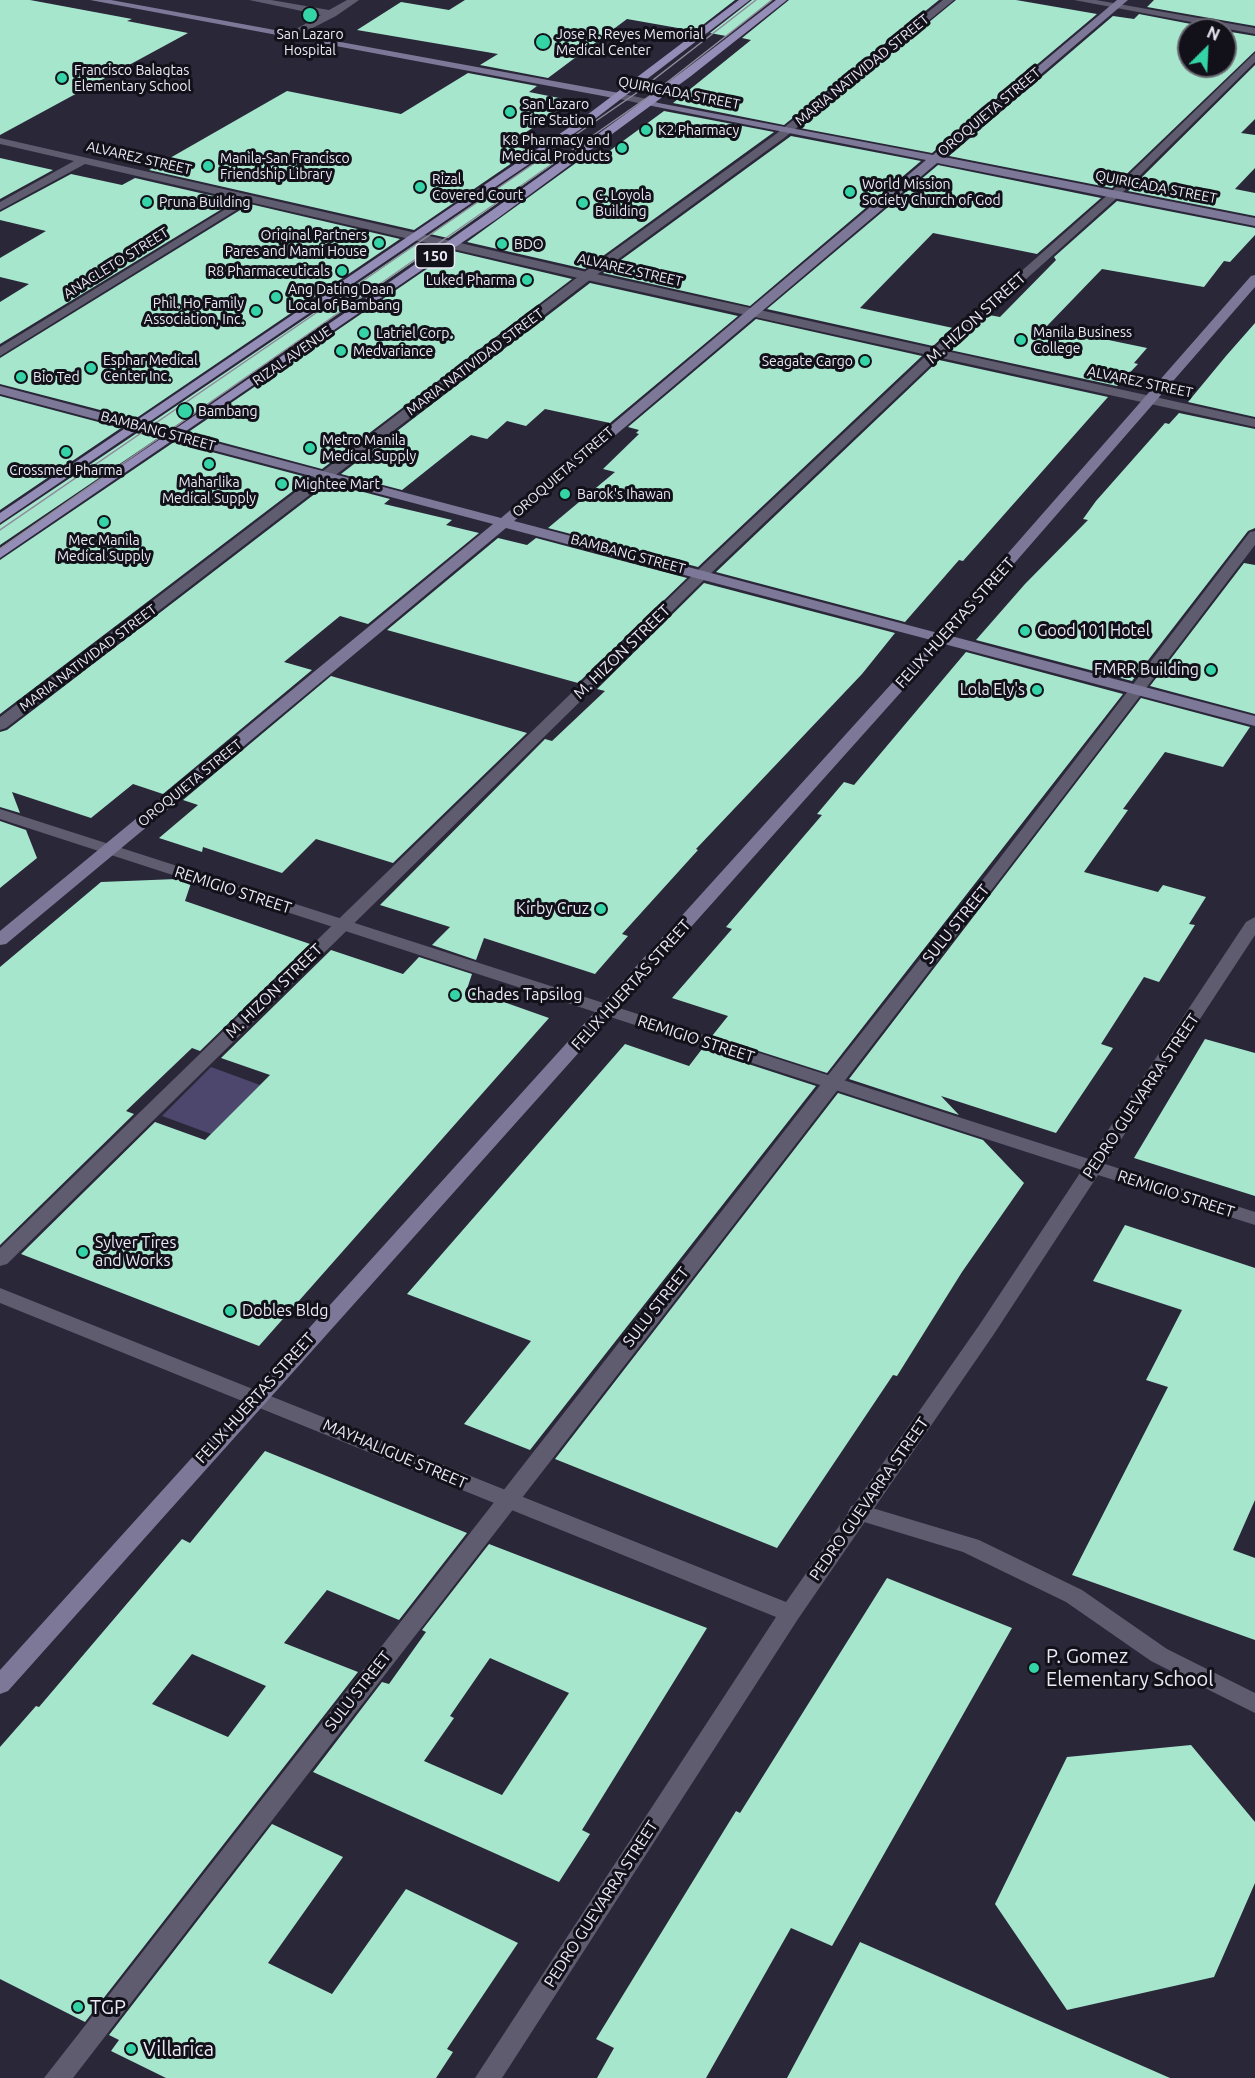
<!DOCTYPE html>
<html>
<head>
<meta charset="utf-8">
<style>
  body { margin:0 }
  #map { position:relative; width:1255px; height:2078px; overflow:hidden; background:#2a2739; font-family:Ubuntu,sans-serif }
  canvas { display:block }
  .north { position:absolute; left:1177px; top:18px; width:60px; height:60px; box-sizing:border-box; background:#121119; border:2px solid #696771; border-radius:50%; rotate:24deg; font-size:16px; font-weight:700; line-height:24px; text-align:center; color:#ebe9f6 }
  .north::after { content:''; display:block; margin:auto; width:21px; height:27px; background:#35d4a7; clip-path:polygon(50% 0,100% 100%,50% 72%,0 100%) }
</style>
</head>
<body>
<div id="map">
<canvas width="1255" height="2078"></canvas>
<div class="north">N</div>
</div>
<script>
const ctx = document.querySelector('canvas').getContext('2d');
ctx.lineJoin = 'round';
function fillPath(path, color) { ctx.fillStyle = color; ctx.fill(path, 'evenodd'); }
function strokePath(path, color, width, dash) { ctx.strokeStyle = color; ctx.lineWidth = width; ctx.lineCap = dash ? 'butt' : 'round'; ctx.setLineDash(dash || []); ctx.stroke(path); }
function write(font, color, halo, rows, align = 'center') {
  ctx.font = font + ' Ubuntu,sans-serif'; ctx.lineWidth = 6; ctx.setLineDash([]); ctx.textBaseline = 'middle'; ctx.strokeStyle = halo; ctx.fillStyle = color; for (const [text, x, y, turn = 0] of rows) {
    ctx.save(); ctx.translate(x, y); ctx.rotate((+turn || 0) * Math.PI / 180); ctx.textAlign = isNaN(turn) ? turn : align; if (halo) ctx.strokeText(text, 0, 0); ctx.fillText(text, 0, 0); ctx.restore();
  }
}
fillPath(new Path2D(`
  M 211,1067 L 260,1085 L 211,1134 L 162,1116 Z`), '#4d466d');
fillPath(new Path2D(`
  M 0,0 L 30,0 L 132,19 L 127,21 L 188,33 L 0,135 Z
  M 465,0 L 735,0 L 695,31 L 627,19 L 548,78 L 480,65 L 498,54 L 357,30 L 401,2 L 449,10 Z
  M 752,0 L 772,0 L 726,36 L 710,33 Z
  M 789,0 L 939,0 L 784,125 L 673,103 L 751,40 L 742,38 Z
  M 956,0 L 1016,0 L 1097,14 L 932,153 L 800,128 Z
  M 1154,0 L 1255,0 L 1255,26 L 1147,7 Z
  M 1139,14 L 1222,30 L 1189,30 L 1189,66 L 1225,66 L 1225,31 L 1255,36 L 1255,51 L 1112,188 L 949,156 L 1113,16 L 1134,19 Z
  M 1255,65 L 1255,119 L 1241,133 L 1255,135 L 1255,168 L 1235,189 L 1255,193 L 1255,216 L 1128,191 Z
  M 468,73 L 537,86 L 529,92 L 574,101 L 506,145 L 531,150 L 414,230 L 149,170 L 287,91 L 401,114 Z
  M 664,111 L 774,132 L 585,269 L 467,242 L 580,160 L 593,163 Z
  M 791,136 L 921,161 L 750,306 L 603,273 Z
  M 548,154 L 563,157 L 448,238 L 430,234 Z
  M 0,158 L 53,170 L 0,199 Z
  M 938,165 L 1101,198 L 1037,254 L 933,233 L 860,308 L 953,328 L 933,346 L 767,309 Z
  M 71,174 L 122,185 L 135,178 L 235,201 L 0,344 L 0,302 L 29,284 L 0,277 L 0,258 L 46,231 L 0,220 L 0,212 Z
  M 1117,201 L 1255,228 L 1255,235 L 1230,262 L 1224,261 L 1204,287 L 1102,269 L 1046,327 L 1147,348 L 1134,363 L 1138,364 L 1117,386 L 950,350 L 989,315 L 1000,317 L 1056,260 L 1054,257 Z
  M 250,204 L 400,239 L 135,419 L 0,384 L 0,358 Z
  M 417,243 L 435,247 L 171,429 L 151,423 Z
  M 453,251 L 572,279 L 322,469 L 187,433 Z
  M 590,283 L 738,316 L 610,423 L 545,409 L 526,426 L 507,421 L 487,439 L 471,435 L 402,490 L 341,474 Z
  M 756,319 L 922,356 L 698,567 L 548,528 L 615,472 L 603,469 L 639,434 L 636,433 L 639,430 L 628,427 Z
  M 1255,323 L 1255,417 L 1188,402 L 1226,356 Z
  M 939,360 L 1108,397 L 963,561 L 959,560 L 905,622 L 716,572 Z
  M 0,396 L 121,428 L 0,510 Z
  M 1179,413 L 1255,429 L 1255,528 L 1248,531 L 1132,681 L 976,640 L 1025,584 L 1088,520 L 1083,519 L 1096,501 L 1165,423 L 1169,424 Z
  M 137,433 L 158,438 L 0,545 L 0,525 Z
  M 174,442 L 310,478 L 0,714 L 0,560 Z
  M 329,483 L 390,499 L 384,504 L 452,520 L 446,525 L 479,533 L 368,624 L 340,616 L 284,662 L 312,670 L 163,794 L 133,784 L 91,818 L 12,792 L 20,813 L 0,807 L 0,732 L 7,730 Z
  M 498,538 L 527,545 L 536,538 L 687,578 L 578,683 L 387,630 Z
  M 1244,563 L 1255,565 L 1255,714 L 1150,686 Z
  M 704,583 L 895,633 L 862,674 L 696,849 L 698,850 L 622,934 L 628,936 L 595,974 L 484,938 L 476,960 L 432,945 L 450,927 L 380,905 L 545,739 L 552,741 L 605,691 L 597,689 Z
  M 966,652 L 1123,694 L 827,1073 L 712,1036 L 728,1016 L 672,998 L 732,929 L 726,927 L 822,815 L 817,814 L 844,782 L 854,785 Z
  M 331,676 L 527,733 L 393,863 L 316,839 L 282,873 L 203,847 L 202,852 L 159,838 L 198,805 L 183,800 Z
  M 1141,698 L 1250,727 L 1223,767 L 1165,752 L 1123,809 L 1128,810 L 1084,872 L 1158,892 L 1163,885 L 1206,897 L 1189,924 L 1195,925 L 1159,982 L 1144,977 L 1101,1044 L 1113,1048 L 1056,1133 L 941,1096 L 959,1115 L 849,1079 Z
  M 0,821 L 26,830 L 37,858 L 0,888 Z
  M 177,879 L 191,883 L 185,901 L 310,944 L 200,1051 L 192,1048 L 126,1111 L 134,1114 L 0,1245 L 0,967 L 101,882 Z
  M 331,950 L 403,974 L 419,957 L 472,974 L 467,989 L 549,1018 L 259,1346 L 21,1254 L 155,1122 L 205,1140 L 270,1075 L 221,1058 Z
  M 1205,1039 L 1255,1053 L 1255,1196 L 1134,1158 Z
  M 625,1044 L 689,1066 L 702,1049 L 816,1086 L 530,1450 L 464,1424 L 531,1341 L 407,1294 Z
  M 838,1093 L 983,1140 L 1024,1183 L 962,1272 L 897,1376 L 893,1375 L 777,1548 L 555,1459 Z
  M 1125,1225 L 1255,1268 L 1255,1500 L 1233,1550 L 1255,1558 L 1255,1640 L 1072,1575 L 1168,1387 L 1146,1380 L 1182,1310 L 1093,1281 Z
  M 265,1451 L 467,1533 L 399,1620 L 327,1590 L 284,1643 L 358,1672 L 85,2022 L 0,1979 L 0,1747 L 36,1706 L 39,1707 L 182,1539 L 190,1543 ZM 192,1654 L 266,1686 L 228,1737 L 152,1704 Z
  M 489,1544 L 707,1628 L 582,1830 L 590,1834 L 559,1882 L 313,1772 L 382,1682 L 389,1684 L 426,1632 L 422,1630 ZM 490,1658 L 569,1693 L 502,1795 L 424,1761 L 454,1718 L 450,1716 Z
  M 887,1578 L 1012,1628 L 832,1946 L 791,1928 L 706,2078 L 597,2078 L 614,2048 L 596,2039 L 736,1811 L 740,1813 Z
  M 1191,1745 L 1255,1822 L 1255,1883 L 1214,1977 L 1067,2010 L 995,1904 L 1067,1757 Z
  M 272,1824 L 343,1857 L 268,1963 L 332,1994 L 406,1889 L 518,1943 L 447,2049 L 453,2052 L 436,2078 L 166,2078 L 111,2051 L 119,2040 L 109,2035 Z
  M 860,1942 L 992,2000 L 1170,2078 L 787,2078 Z`), '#a6e6cd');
fillPath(new Path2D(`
  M 249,0 L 271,0 L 329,10 L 347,0 L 359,0 L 336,16 L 293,38 L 289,37 L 289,33 L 321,15 Z
  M 943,0 L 954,0 L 784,138 L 591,279 L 6,728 L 0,730 L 0,717 L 583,273 L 776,134 Z
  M 1255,53 L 1255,62 L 1119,196 L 940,356 L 707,577 L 7,1264 L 0,1266 L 0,1248 L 697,571 L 932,350 L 1111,192 Z
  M 247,196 L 253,199 L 251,201 L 0,356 L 0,347 Z
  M 1255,531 L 1255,545 C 865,1059 467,1567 73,2078 L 44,2078 L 825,1079 L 996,863 L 1250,532 Z
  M 859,1504 L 979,1540 L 1082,1590 L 1167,1649 L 1255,1693 L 1255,1713 L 1151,1661 L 1066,1602 L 963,1552 L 851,1518 L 848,1512 L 851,1506 Z`), '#5f5c70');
fillPath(new Path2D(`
  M 1074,0 L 1096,0 L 1255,28 L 1255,34 Z
  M 619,93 L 656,101 L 657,103 L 652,106 L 615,98 L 615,94 Z
  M 0,138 L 587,272 L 1255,419 L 1255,427 L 587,280 L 85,164 L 0,210 L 0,202 L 74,161 L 0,144 Z
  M 0,809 L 1089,1159 L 1246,922 L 1255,917 L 1255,935 L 1105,1164 L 1255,1212 L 1255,1225 L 1098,1175 L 994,1334 L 798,1619 L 502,2078 L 475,2078 L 776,1617 L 0,1303 L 0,1288 L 786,1602 L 980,1324 L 1082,1170 L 0,819 Z`), '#5f5c70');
fillPath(new Path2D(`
  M 90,0 L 111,0 L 619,93 L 624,96 L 619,99 Z
  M 1117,0 L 1128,0 L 944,157 L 1255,218 L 1255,226 L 937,163 L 514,521 L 938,633 L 1251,276 L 1255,275 L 1255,287 L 951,636 L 1255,716 L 1255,726 L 944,644 L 8,1691 L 0,1694 L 0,1670 L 931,640 L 506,528 L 6,944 L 0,945 L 0,931 L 493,524 L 0,394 L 0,386 L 501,518 L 926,160 L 652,106 L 647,103 L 648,101 L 933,155 Z`), '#7d7898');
fillPath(new Path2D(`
  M 739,0 L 750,0 L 591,122 L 0,523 L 0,513 L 583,118 Z
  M 776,0 L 787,0 L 691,76 L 498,218 L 0,558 L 0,548 C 262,369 526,195 776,0 Z`), '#948db7');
strokePath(new Path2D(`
  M 0,530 L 635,94 L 756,0
  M 0,549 L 651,95 L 772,0`), '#8e8c9b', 1.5);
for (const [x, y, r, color] of [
  [310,15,8,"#35d4a7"],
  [543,42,8,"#35d4a7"],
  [62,78,6,"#35d4a7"],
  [510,112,6,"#35d4a7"],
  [646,130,6,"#35d4a7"],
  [622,148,6,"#35d4a7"],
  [208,166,6,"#35d4a7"],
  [420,187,6,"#35d4a7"],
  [850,192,6,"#35d4a7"],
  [147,202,6,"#35d4a7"],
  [583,203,6,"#35d4a7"],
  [379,243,6,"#35d4a7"],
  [502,244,6,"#35d4a7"],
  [342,271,6,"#35d4a7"],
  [527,280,6,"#35d4a7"],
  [276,297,6,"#35d4a7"],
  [256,311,6,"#35d4a7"],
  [364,333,6,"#35d4a7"],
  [1021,340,6,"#35d4a7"],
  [341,351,6,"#35d4a7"],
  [865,361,6,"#35d4a7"],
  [91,368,6,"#35d4a7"],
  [21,377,6,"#35d4a7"],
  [185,411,8,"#35d4a7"],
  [310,448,6,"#35d4a7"],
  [66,452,6,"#35d4a7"],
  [209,464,6,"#35d4a7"],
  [282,484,6,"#35d4a7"],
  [565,494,6,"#35d4a7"],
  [104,522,6,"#35d4a7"],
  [1025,631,6,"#35d4a7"],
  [1211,670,6,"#35d4a7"],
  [1037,690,6,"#35d4a7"],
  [601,909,6,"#35d4a7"],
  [455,995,6,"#35d4a7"],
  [83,1252,6,"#35d4a7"],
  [230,1311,6,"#35d4a7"],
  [1034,1668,6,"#35d4a7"],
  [78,2007,6,"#35d4a7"],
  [131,2049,6,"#35d4a7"]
]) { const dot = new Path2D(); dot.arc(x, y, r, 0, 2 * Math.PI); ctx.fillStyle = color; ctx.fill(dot); strokePath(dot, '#121119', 2); }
write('14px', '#ebe9f6', '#121119', [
  ["San Lazaro",310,34,"center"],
  ["Hospital",310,50,"center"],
  ["Jose R. Reyes Memorial",556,34],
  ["Medical Center",556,50],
  ["Francisco Balagtas",74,70],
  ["Elementary School",74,86],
  ["San Lazaro",522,104],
  ["Fire Station",522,120],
  ["K2 Pharmacy",658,130],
  ["K8 Pharmacy and",610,140,"right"],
  ["Medical Products",610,156,"right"],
  ["Manila-San Francisco",220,158],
  ["Friendship Library",220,174],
  ["Rizal",432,179],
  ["Covered Court",432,195],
  ["World Mission",862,184],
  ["Society Church of God",862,200],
  ["C. Loyola",595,195],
  ["Building",595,211],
  ["Pruna Building",159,202],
  ["Original Partners",367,235,"right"],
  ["Pares and Mami House",367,251,"right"],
  ["BDO",514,244],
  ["R8 Pharmaceuticals",330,271,"right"],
  ["Luked Pharma",515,280,"right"],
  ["Ang Dating Daan",288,289],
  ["Local of Bambang",288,305],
  ["Phil. Ho Family",244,303,"right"],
  ["Association, Inc.",244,319,"right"],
  ["Manila Business",1033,332],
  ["College",1033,348],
  ["Latriel Corp.",376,333],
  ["Medvariance",353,351],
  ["Esphar Medical",103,360],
  ["Center Inc.",103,376],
  ["Seagate Cargo",853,361,"right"],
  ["Bio Ted",33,377],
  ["Bambang",198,411],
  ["Metro Manila",322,440],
  ["Medical Supply",322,456],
  ["Crossmed Pharma",66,470,"center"],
  ["Maharlika",209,482,"center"],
  ["Medical Supply",209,498,"center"],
  ["Mightee Mart",294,484],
  ["Barok's Ihawan",577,494],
  ["Mec Manila",104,540,"center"],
  ["Medical Supply",104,556,"center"]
], 'left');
write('14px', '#ebe9f6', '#121119', [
  ["MARIA NATIVIDAD STREET",862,70,-39],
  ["QUIRICADA STREET",679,93,11],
  ["OROQUIETA STREET",989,112,-40],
  ["ALVAREZ STREET",139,158,13],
  ["QUIRICADA STREET",1156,187,11],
  ["ANACLETO STREET",116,263,-32],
  ["ALVAREZ STREET",630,270,13],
  ["RIZAL AVENUE",292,356,-35],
  ["MARIA NATIVIDAD STREET",475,362,-37],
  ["ALVAREZ STREET",1140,382,12],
  ["BAMBANG STREET",158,431,15],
  ["OROQUIETA STREET",563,472,-41],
  ["BAMBANG STREET",628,554,15],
  ["MARIA NATIVIDAD STREET",88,658,-37],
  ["OROQUIETA STREET",190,783,-39]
]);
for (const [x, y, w] of [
  [435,256,39]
]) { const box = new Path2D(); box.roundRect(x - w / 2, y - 12, w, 24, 4.5); ctx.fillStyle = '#121119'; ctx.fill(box); strokePath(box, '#ebe9f6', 1.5); }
write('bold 15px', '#ebe9f6', null, [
  ["150",435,256]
]);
write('16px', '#ebe9f6', '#121119', [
  ["M. HIZON STREET",976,318,-42],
  ["FELIX HUERTAS STREET",955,623,-48],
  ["M. HIZON STREET",622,652,-44],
  ["REMIGIO STREET",233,890,18],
  ["SULU STREET",956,924,-51],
  ["FELIX HUERTAS STREET",631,985,-48],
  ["M. HIZON STREET",274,991,-44],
  ["REMIGIO STREET",696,1039,18],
  ["PEDRO GUEVARRA STREET",1141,1096,-56],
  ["REMIGIO STREET",1176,1194,18],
  ["SULU STREET",656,1307,-52],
  ["FELIX HUERTAS STREET",255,1398,-48],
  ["MAYHALIGUE STREET",395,1454,23],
  ["PEDRO GUEVARRA STREET",869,1499,-55],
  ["SULU STREET",358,1691,-52],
  ["PEDRO GUEVARRA STREET",601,1904,-57]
]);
write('16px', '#ebe9f6', '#121119', [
  ["Good 101 Hotel",1037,631],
  ["FMRR Building",1199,670,"right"],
  ["Lola Ely's",1025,690,"right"],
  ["Kirby Cruz",589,909,"right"],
  ["Chades Tapsilog",467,995],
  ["Sylver Tires",95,1243],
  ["and Works",95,1261],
  ["Dobles Bldg",242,1311]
], 'left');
write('20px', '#ebe9f6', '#121119', [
  ["P. Gomez",1046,1656],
  ["Elementary School",1046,1679],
  ["TGP",90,2007],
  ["Villarica",143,2049]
], 'left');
</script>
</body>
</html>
